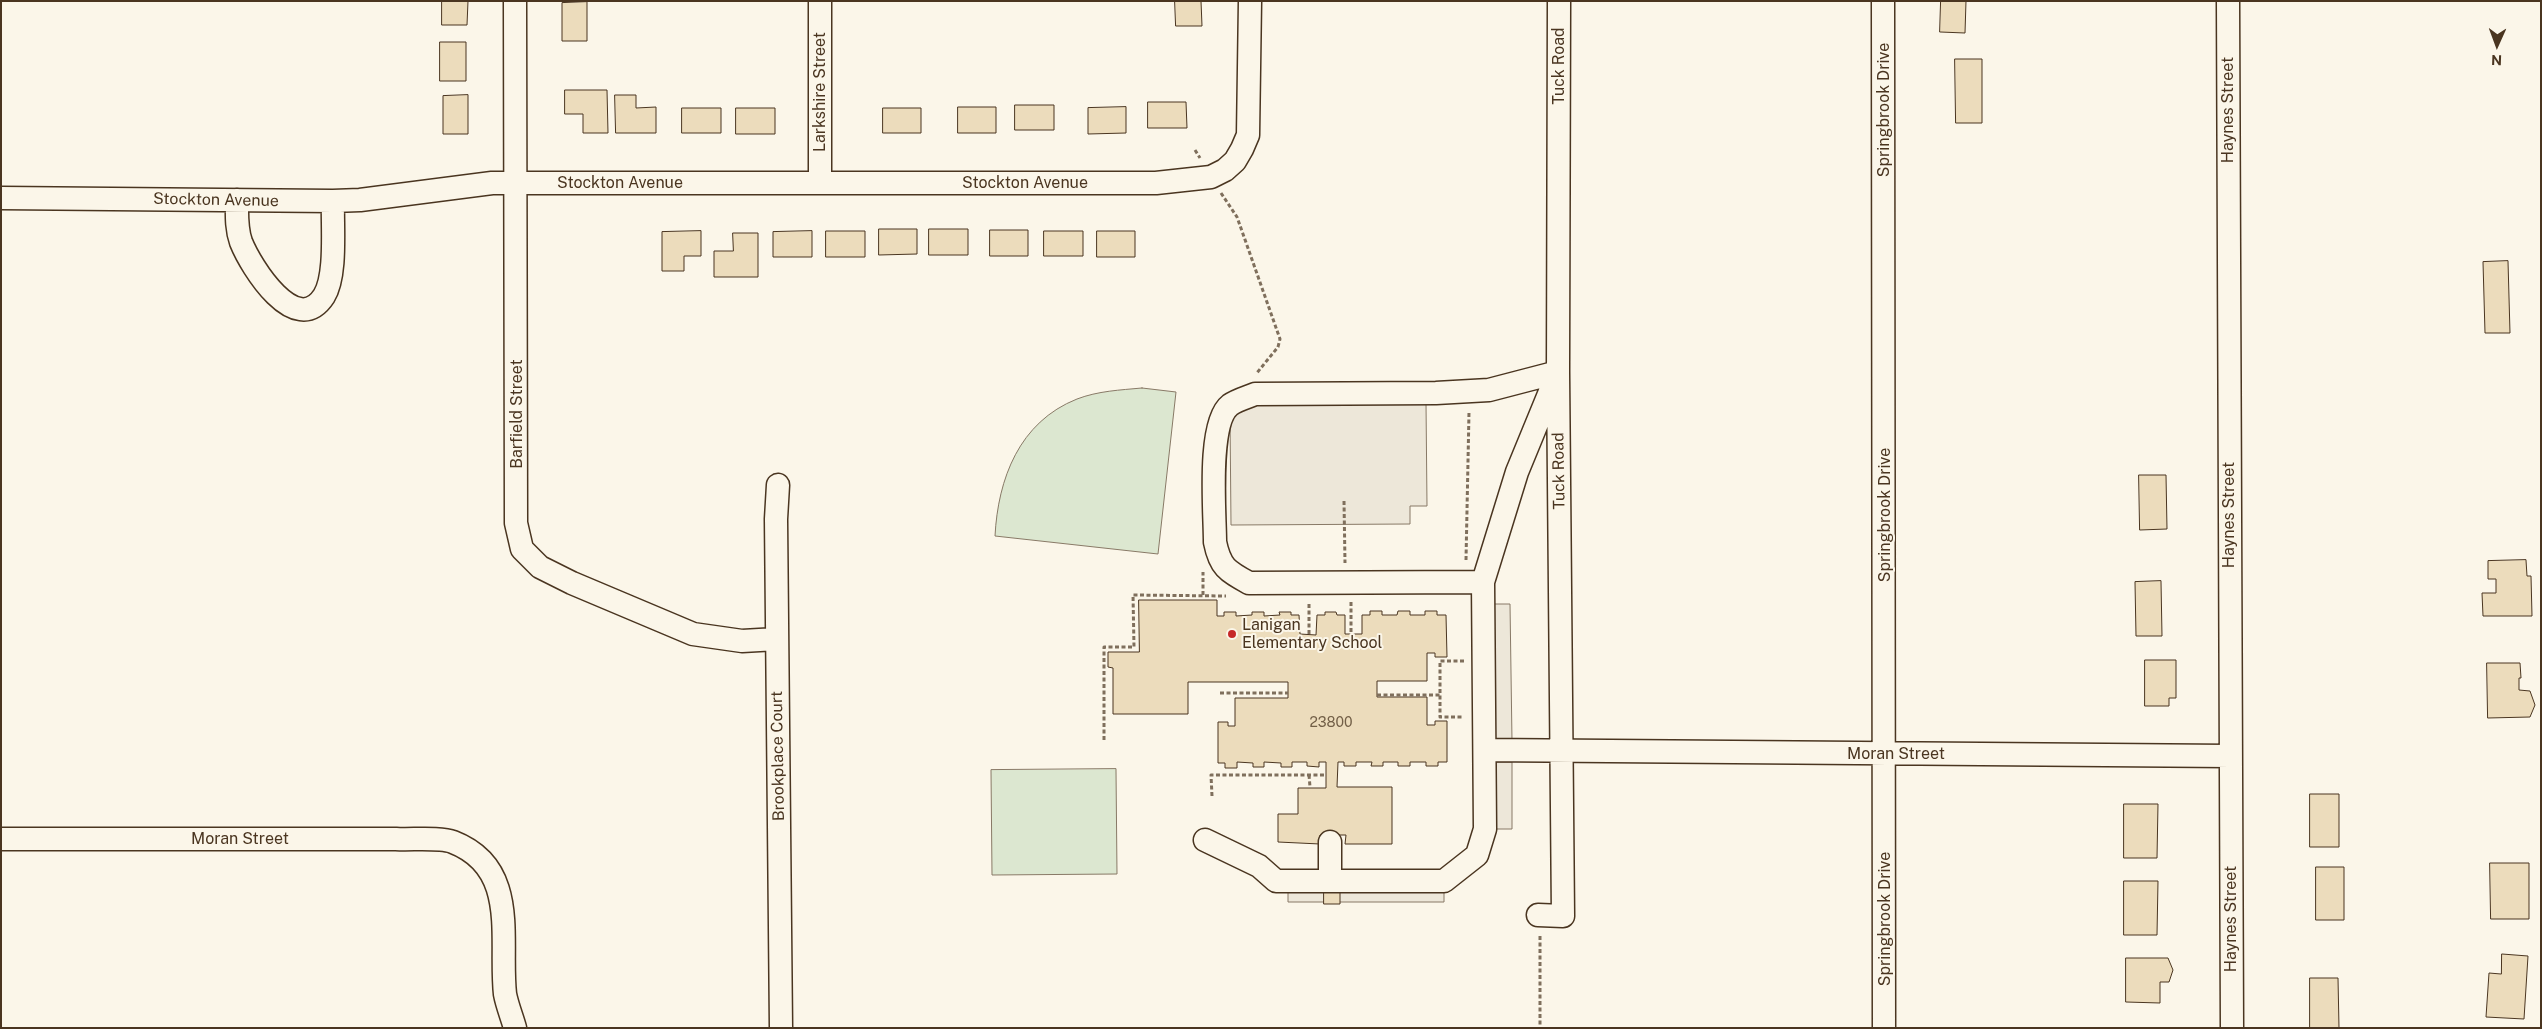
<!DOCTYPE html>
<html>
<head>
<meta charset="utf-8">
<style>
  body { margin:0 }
  #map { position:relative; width:2542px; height:1029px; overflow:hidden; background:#fbf6e9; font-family:"Public Sans",sans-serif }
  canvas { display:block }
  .frame { position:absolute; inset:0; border:2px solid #4a3520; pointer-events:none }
  .north { position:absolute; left:2472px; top:20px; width:50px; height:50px; -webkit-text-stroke:4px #fbf6e9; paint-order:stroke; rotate:182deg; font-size:14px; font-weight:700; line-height:20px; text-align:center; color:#4a3520 }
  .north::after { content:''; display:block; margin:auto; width:18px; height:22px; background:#4a3520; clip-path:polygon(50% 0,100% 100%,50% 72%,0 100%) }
</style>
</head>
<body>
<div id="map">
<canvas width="2542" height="1029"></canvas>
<div class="frame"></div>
<div class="north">N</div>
</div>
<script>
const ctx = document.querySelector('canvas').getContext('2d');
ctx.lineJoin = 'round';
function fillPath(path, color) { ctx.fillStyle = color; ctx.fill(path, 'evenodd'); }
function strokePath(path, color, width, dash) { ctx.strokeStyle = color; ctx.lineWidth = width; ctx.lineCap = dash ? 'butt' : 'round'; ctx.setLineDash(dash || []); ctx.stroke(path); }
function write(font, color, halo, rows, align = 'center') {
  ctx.font = font + ' "Public Sans",sans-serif'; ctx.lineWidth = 4; ctx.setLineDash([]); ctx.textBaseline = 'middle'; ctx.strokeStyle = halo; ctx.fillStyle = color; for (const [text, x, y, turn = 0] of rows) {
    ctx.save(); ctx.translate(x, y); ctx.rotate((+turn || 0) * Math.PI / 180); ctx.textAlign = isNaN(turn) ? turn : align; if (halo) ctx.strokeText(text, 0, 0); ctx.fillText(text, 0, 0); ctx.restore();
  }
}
const green = new Path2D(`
  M 1142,388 L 1176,392 L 1158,554 L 995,536 C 998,479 1019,422 1077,399 C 1098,391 1120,390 1142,388 Z
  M 1116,769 L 1117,874 L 992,875 L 991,770 Z`);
fillPath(green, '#dce7d0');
strokePath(green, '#887966', 1);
const parking = new Path2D(`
  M 1426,401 L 1427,506 L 1410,506 L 1410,524 L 1231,525 L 1230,416 L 1252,403 Z
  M 1483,604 L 1510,604 L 1512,741 L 1485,742 Z
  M 1485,762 L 1512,762 L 1512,829 L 1485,829 Z
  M 1444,881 L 1444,902 L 1288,902 L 1288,882 Z`);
fillPath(parking, '#ede7d9');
strokePath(parking, '#887966', 1);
const building = new Path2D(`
  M 442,1 L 468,1 L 467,25 L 442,25 Z
  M 1175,1 L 1201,1 L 1202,26 L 1176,26 Z
  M 1941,1 L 1966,1 L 1965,33 L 1940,32 Z
  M 587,2 L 587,41 L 562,41 L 562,3 Z
  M 440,42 L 466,42 L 466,81 L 440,81 Z
  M 1955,59 L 1982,59 L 1982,123 L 1956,123 Z
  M 565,90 L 607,90 L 608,133 L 583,133 L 583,114 L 565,114 Z
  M 468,95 L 468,134 L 443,134 L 443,96 Z
  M 615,95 L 636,95 L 636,108 L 656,107 L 656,133 L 616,133 Z
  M 1148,102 L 1186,102 L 1187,128 L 1148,128 Z
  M 1015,105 L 1054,105 L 1054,130 L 1015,130 Z
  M 958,107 L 996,107 L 996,133 L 958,133 Z
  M 1126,107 L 1126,133 L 1088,134 L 1088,108 Z
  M 682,108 L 721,108 L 721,133 L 682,133 Z
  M 736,108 L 775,108 L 775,134 L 736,134 Z
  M 883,108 L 921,108 L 921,133 L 883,133 Z
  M 879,229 L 917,229 L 917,254 L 879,255 Z
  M 929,229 L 968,229 L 968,255 L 929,255 Z
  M 990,230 L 1028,230 L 1028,256 L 990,256 Z
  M 701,231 L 701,256 L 684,256 L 684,271 L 662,271 L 662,232 Z
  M 812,231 L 812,257 L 773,257 L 773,232 Z
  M 826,231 L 865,231 L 865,257 L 826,257 Z
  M 1044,231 L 1083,231 L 1083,256 L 1044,256 Z
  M 1097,231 L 1135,231 L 1135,257 L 1097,257 Z
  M 733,233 L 758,233 L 758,277 L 714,277 L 714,251 L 733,251 Z
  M 2508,261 L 2510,333 L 2485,333 L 2483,262 Z
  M 2139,475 L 2166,475 L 2167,529 L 2140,530 Z
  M 2526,560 L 2527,576 L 2531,576 L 2532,616 L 2483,616 L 2482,593 L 2496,593 L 2496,579 L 2488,579 L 2488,561 Z
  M 2161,581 L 2162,636 L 2136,636 L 2135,582 Z
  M 1139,600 L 1217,600 L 1217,616 L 1224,616 L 1224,612 L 1236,612 L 1236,616 L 1252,615 L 1252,612 L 1264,612 L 1264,616 L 1280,615 L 1279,612 L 1291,612 L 1291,615 L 1299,615 L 1300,634 L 1316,635 L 1317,615 L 1325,615 L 1325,612 L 1336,612 L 1337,615 L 1345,615 L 1345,634 L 1362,634 L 1362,615 L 1370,615 L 1370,611 L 1382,611 L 1382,615 L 1397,615 L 1398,611 L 1410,611 L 1410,615 L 1425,615 L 1425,611 L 1437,611 L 1437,615 L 1446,615 L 1447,657 L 1435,657 L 1435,653 L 1427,653 L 1427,681 L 1377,681 L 1377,697 L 1427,697 L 1427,725 L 1435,725 L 1435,721 L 1447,721 L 1447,762 L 1438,762 L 1438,766 L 1426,766 L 1426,762 L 1410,762 L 1410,766 L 1398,766 L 1398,762 L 1383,762 L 1383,766 L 1371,766 L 1372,762 L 1356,762 L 1356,766 L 1344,766 L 1344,762 L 1338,762 L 1337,787 L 1392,787 L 1392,844 L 1345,844 L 1346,835 L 1320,835 L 1320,844 L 1278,842 L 1278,814 L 1298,814 L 1298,788 L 1326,788 L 1326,762 L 1319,762 L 1319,767 L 1307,766 L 1307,762 L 1292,762 L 1292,767 L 1281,767 L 1281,763 L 1264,762 L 1264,767 L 1253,767 L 1253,763 L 1237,762 L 1237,768 L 1225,768 L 1225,763 L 1218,763 L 1218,722 L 1228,722 L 1228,726 L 1235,726 L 1235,698 L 1288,698 L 1288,682 L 1188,682 L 1188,714 L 1113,714 L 1113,668 L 1108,667 L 1108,652 L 1139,652 Z
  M 2145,660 L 2176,660 L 2176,698 L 2169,698 L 2169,706 L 2145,706 Z
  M 2487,663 L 2520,663 L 2521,678 L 2519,678 L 2519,690 L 2530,691 L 2535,705 L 2530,717 L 2488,718 Z
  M 2310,794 L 2339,794 L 2339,847 L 2310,847 Z
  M 2124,804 L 2158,804 L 2157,858 L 2124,858 Z
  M 2490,863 L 2529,863 L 2529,919 L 2491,919 Z
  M 2316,867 L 2344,867 L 2344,920 L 2316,920 Z
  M 2124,881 L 2158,881 L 2157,935 L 2124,935 Z
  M 1324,892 L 1340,892 L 1340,904 L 1324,904 Z
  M 2502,954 L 2528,956 L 2524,1019 L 2486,1017 L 2489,973 L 2501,974 Z
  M 2126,958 L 2168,958 L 2173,970 L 2169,982 L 2160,982 L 2160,1003 L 2126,1002 Z
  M 2310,978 L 2338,978 L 2339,1028 L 2310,1028 Z`);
fillPath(building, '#ecdcbc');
strokePath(building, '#4a3520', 1);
const minor = new Path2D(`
  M 515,1 L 516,523 L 522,549 L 540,567 L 572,583 L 693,634 L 742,641 L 777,639
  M 1883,1 L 1884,1028
  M 2228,1 L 2232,1028
  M 820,182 L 820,1
  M 1,198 L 333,201 L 360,200 L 492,183 L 1156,183 L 1211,177 L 1225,170 L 1235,161 L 1242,149 L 1248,135 L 1250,1
  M 237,200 C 237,214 236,228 241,242 C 251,267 296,339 324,296 C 337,275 332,226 333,201
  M 778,485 L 776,519 L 781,1028
  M 1483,582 L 1249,583 C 1227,571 1220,567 1215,542 C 1215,513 1207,423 1230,405 C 1237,400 1248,397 1255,394 L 1436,393 L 1489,390 L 1558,372
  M 1485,750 L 2230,756
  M 1,839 L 396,839 C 411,840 440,837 453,842 C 520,868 499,940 505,994 C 507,1005 512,1017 515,1028
  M 1205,840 L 1259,866 L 1276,881 L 1444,881 L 1477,855 L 1485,829 L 1483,582 L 1517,472 L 1554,382
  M 1330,842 L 1330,881
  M 1538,915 L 1563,916 L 1558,372 L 1559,1`);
strokePath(minor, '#4a3520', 25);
strokePath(new Path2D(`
  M 1195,150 L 1200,158
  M 1221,193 L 1237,217 L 1280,339 L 1278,347 L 1256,374
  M 1344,501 L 1345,563
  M 1466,560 L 1469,412
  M 1203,595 L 1203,572
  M 1351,602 L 1351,633
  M 1309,604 L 1309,634
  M 1464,661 L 1440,661 L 1440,717 L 1464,717
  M 1220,693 L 1288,693
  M 1377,695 L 1440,695
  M 1104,740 L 1104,647 L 1134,647 L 1133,595 L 1226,596
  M 1309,775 L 1310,787
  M 1212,796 L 1211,775 L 1326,775
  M 1540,936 L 1540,1028`), '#7f6f5c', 3, [4, 2.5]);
strokePath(minor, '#fbf6e9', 22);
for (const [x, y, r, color] of [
  [1232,634,5,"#c62828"]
]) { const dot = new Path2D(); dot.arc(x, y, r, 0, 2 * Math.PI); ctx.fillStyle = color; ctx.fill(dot); strokePath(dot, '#fbf6e9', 2); }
write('14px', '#725f47', null, [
  ["23800",1331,723]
]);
write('16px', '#4a3520', '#fbf6e9', [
  ["Tuck Road",1559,66,-90],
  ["Larkshire Street",820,92,-90],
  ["Springbrook Drive",1884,110,-90],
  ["Haynes Street",2228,110,-90],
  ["Stockton Avenue",620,183],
  ["Stockton Avenue",1025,183],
  ["Stockton Avenue",216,200,1],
  ["Barfield Street",517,414,-90],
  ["Tuck Road",1559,471,-91],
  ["Springbrook Drive",1885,515,-90],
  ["Haynes Street",2229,515,-90],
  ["Moran Street",1896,754],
  ["Brookplace Court",778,756,-91],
  ["Moran Street",240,839],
  ["Springbrook Drive",1885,919,-90],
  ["Haynes Street",2231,919,-90]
]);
write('16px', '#4a3520', '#fbf6e9', [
  ["Lanigan",1242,625],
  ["Elementary School",1242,643]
], 'left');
</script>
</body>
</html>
